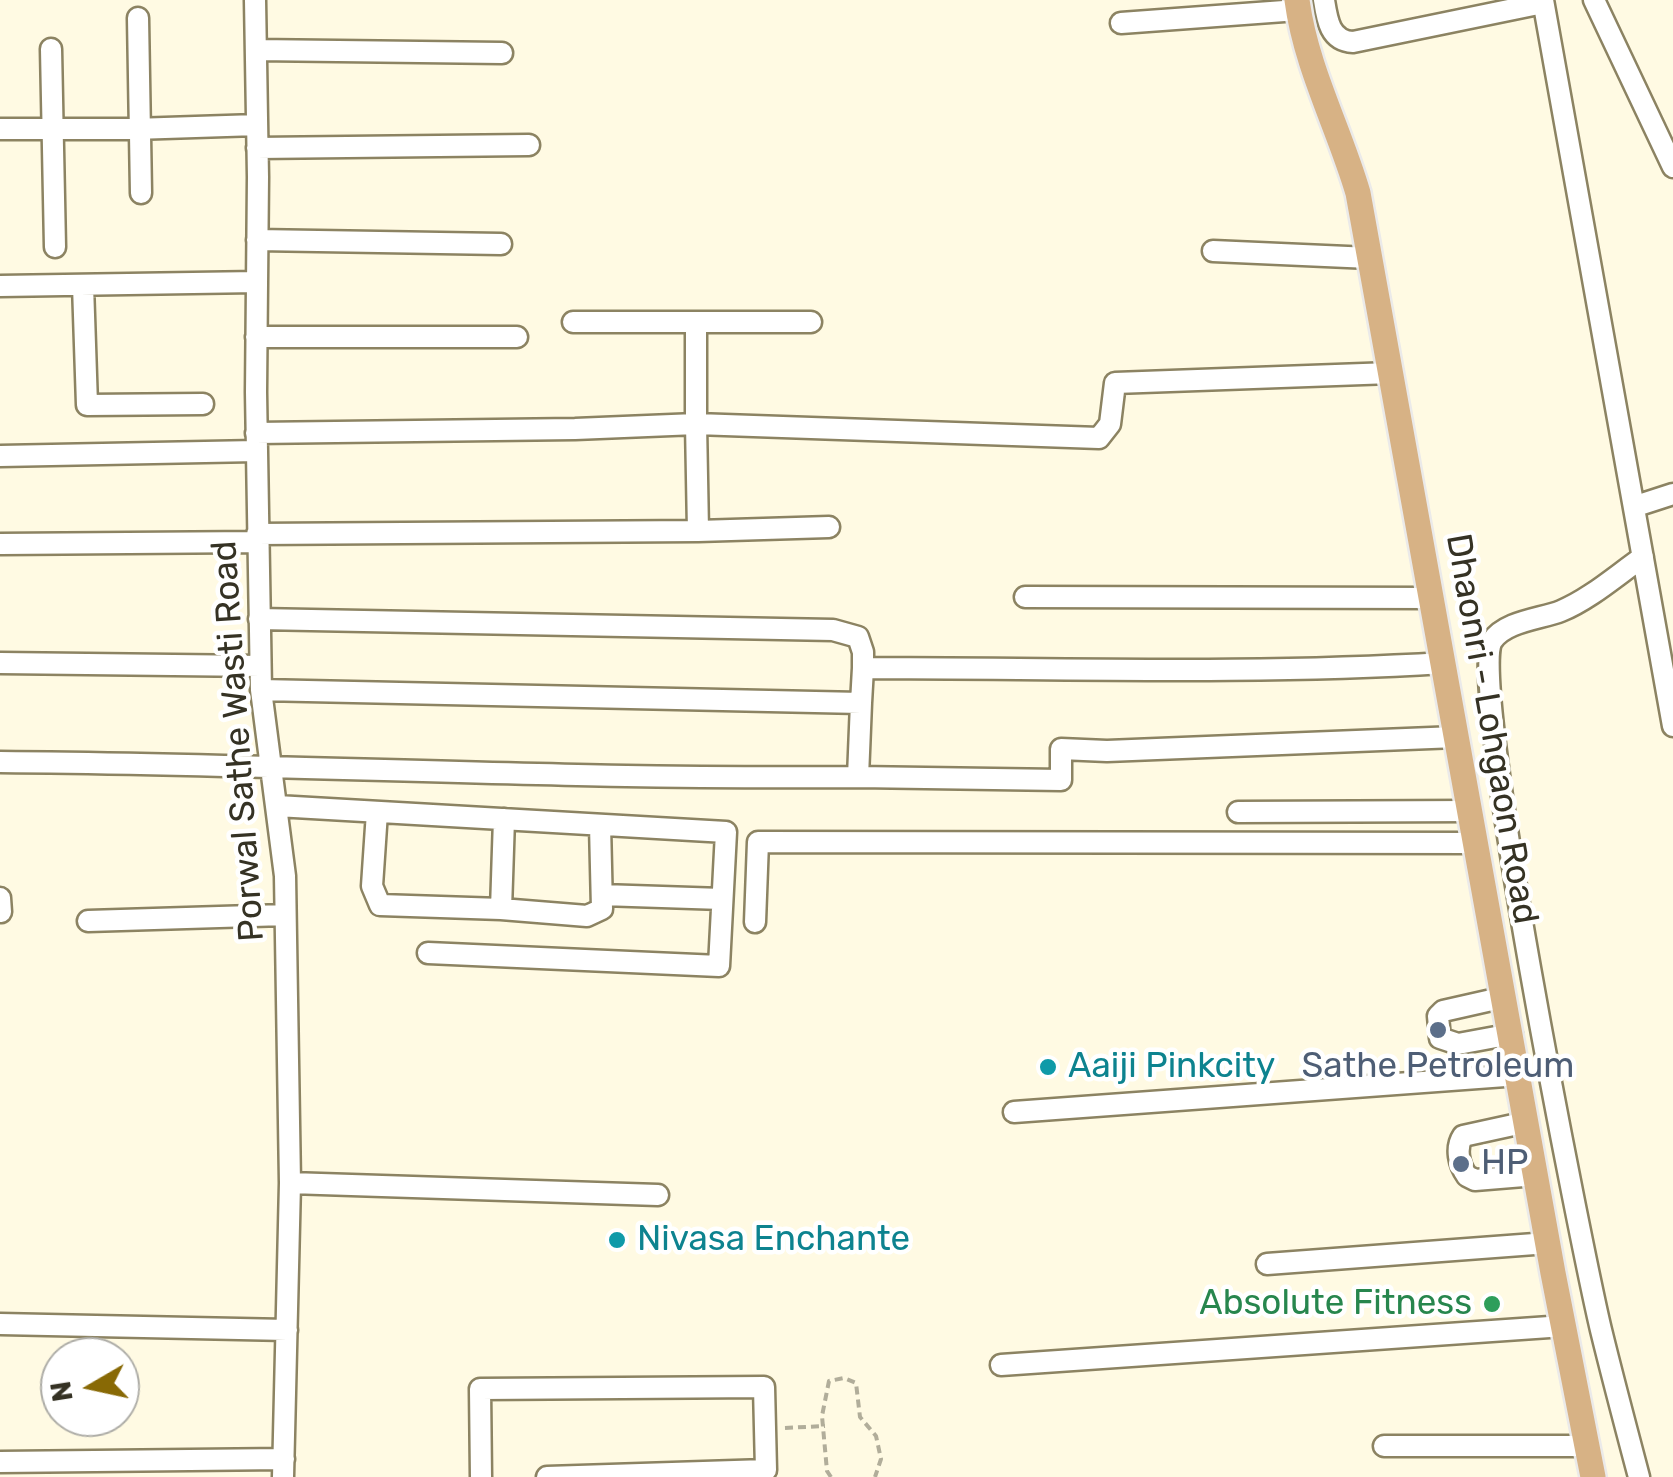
<!DOCTYPE html>
<html>
<head>
<meta charset="utf-8">
<style>
  body { margin:0 }
  #map { position:relative; width:1673px; height:1477px; overflow:hidden; background:#fffae3; font-family:Rubik,sans-serif }
  canvas { display:block }
  .north { position:absolute; left:40px; top:1337px; width:100px; height:100px; box-sizing:border-box; background:#fff; border:2px solid #aeada7; border-radius:50%; rotate:261deg; font-size:28px; font-weight:700; line-height:40px; text-align:center; color:#353224 }
  .north::after { content:''; display:block; margin:auto; width:35px; height:45px; background:#886905; clip-path:polygon(50% 0,100% 100%,50% 72%,0 100%) }
</style>
</head>
<body>
<div id="map">
<canvas width="1673" height="1477"></canvas>
<div class="north">N</div>
</div>
<script>
const ctx = document.querySelector('canvas').getContext('2d');
ctx.lineJoin = 'round';
function strokePath(path, color, width, dash) { ctx.strokeStyle = color; ctx.lineWidth = width; ctx.lineCap = dash ? 'butt' : 'round'; ctx.setLineDash(dash || []); ctx.stroke(path); }
function write(font, color, halo, rows, align = 'center') {
  ctx.font = font + ' Rubik,sans-serif'; ctx.lineWidth = 9; ctx.setLineDash([]); ctx.textBaseline = 'middle'; ctx.strokeStyle = halo; ctx.fillStyle = color; for (const [text, x, y, turn = 0] of rows) {
    ctx.save(); ctx.translate(x, y); ctx.rotate((+turn || 0) * Math.PI / 180); ctx.textAlign = isNaN(turn) ? turn : align; if (halo) ctx.strokeText(text, 0, 0); ctx.fillText(text, 0, 0); ctx.restore();
  }
}
const minor = new Path2D(`
  M 255,0 L 258,177 L 256,392 L 261,690 L 285,876 L 290,1183 L 283,1477
  M 1324,0 C 1327,20 1330,41 1353,42 L 1543,3
  M 1543,0 L 1673,726
  M 1594,0 L 1673,167
  M 138,18 L 141,193
  M 1121,23 L 1298,10
  M 51,49 L 55,247
  M 256,50 L 502,53
  M 0,129 L 134,129 L 257,125
  M 257,148 L 529,145
  M 257,240 L 501,244
  M 1213,251 L 1370,258
  M 83,285 L 87,405 L 203,404
  M 0,286 L 257,282
  M 573,322 L 811,322
  M 256,337 L 517,337
  M 256,433 L 575,429 L 696,424 L 696,324
  M 0,456 L 256,451
  M 1636,506 L 1673,494
  M 698,531 L 829,527
  M 257,534 L 698,531 L 696,424 L 1099,438 L 1110,424 L 1115,383 L 1391,373
  M 0,544 L 257,542
  M 1025,597 L 1432,598
  M 259,619 L 833,630 L 858,637 L 863,652 L 863,668
  M 0,663 L 260,666
  M 261,690 L 861,703 L 863,668 C 1056,668 1250,675 1443,663
  M 0,762 C 286,764 572,780 858,777 L 861,703
  M 858,777 L 1061,780 L 1061,749 L 1107,751 L 1456,737
  M 277,806 L 726,832 L 719,966 L 428,953
  M 377,812 L 372,886 L 380,905 L 501,909 L 504,819
  M 1238,812 L 1471,811
  M 602,895 L 722,899
  M 0,898 L 1,912
  M 501,909 L 587,916 L 602,909 L 600,825
  M 88,921 L 285,915
  M 755,922 L 758,842 L 1477,843
  M 1505,997 L 1443,1011 L 1438,1016 L 1440,1038 L 1458,1044 L 1512,1034
  M 1014,1112 L 1519,1075
  M 1527,1122 L 1463,1136 C 1455,1148 1459,1165 1467,1176 L 1475,1180 L 1536,1175
  M 290,1183 L 658,1195
  M 1267,1264 L 1548,1243
  M 0,1324 L 287,1330
  M 1001,1365 L 1564,1326
  M 1384,1446 L 1587,1446
  M 0,1462 L 284,1459
  M 481,1477 L 480,1389 L 764,1387 L 766,1470 L 547,1477
  M 1639,1477 C 1626,1428 1613,1379 1601,1330 C 1582,1250 1468,679 1492,641 C 1505,621 1541,619 1561,611 C 1590,599 1617,575 1643,557`);
const major = new Path2D(`
  M 1297,0 C 1306,68 1339,128 1358,193 L 1553,1273 L 1593,1477`);
strokePath(minor, '#8c8362', 25);
strokePath(major, '#ebeae9', 30);
strokePath(new Path2D(`
  M 785,1428 L 825,1426
  M 831,1477 L 827,1471 L 822,1416 L 829,1381 L 844,1378 L 856,1383 L 860,1417 L 876,1436 L 881,1459 L 875,1477`), '#b1ad9a', 4, [8, 5]);
strokePath(minor, '#fff', 20);
strokePath(major, '#d7b285', 25);
for (const [x, y, r, color] of [
  [1438,1030,10,"#5c6f8a"],
  [1048,1067,10,"#0f9aa8"],
  [1461,1164,10,"#5c6f8a"],
  [617,1240,10,"#0f9aa8"],
  [1492,1304,10,"#2e9e5b"]
]) { const dot = new Path2D(); dot.arc(x, y, r, 0, 2 * Math.PI); ctx.fillStyle = color; ctx.fill(dot); strokePath(dot, '#fff', 4); }
write('35px', '#353224', '#fff', [
  ["Dhaonri - Lohgaon Road",1491,729,80],
  ["Porwal Sathe Wasti Road",239,741,-94]
]);
write('35px', '#0d838f', '#fff', [
  ["Aaiji Pinkcity",1068,1067],
  ["Nivasa Enchante",637,1240]
], 'left');
write('35px', '#4e5e75', '#fff', [
  ["Sathe Petroleum",1438,1067],
  ["HP",1481,1164,"left"]
]);
write('35px', '#27864d', '#fff', [
  ["Absolute Fitness",1472,1304]
], 'right');
</script>
</body>
</html>
